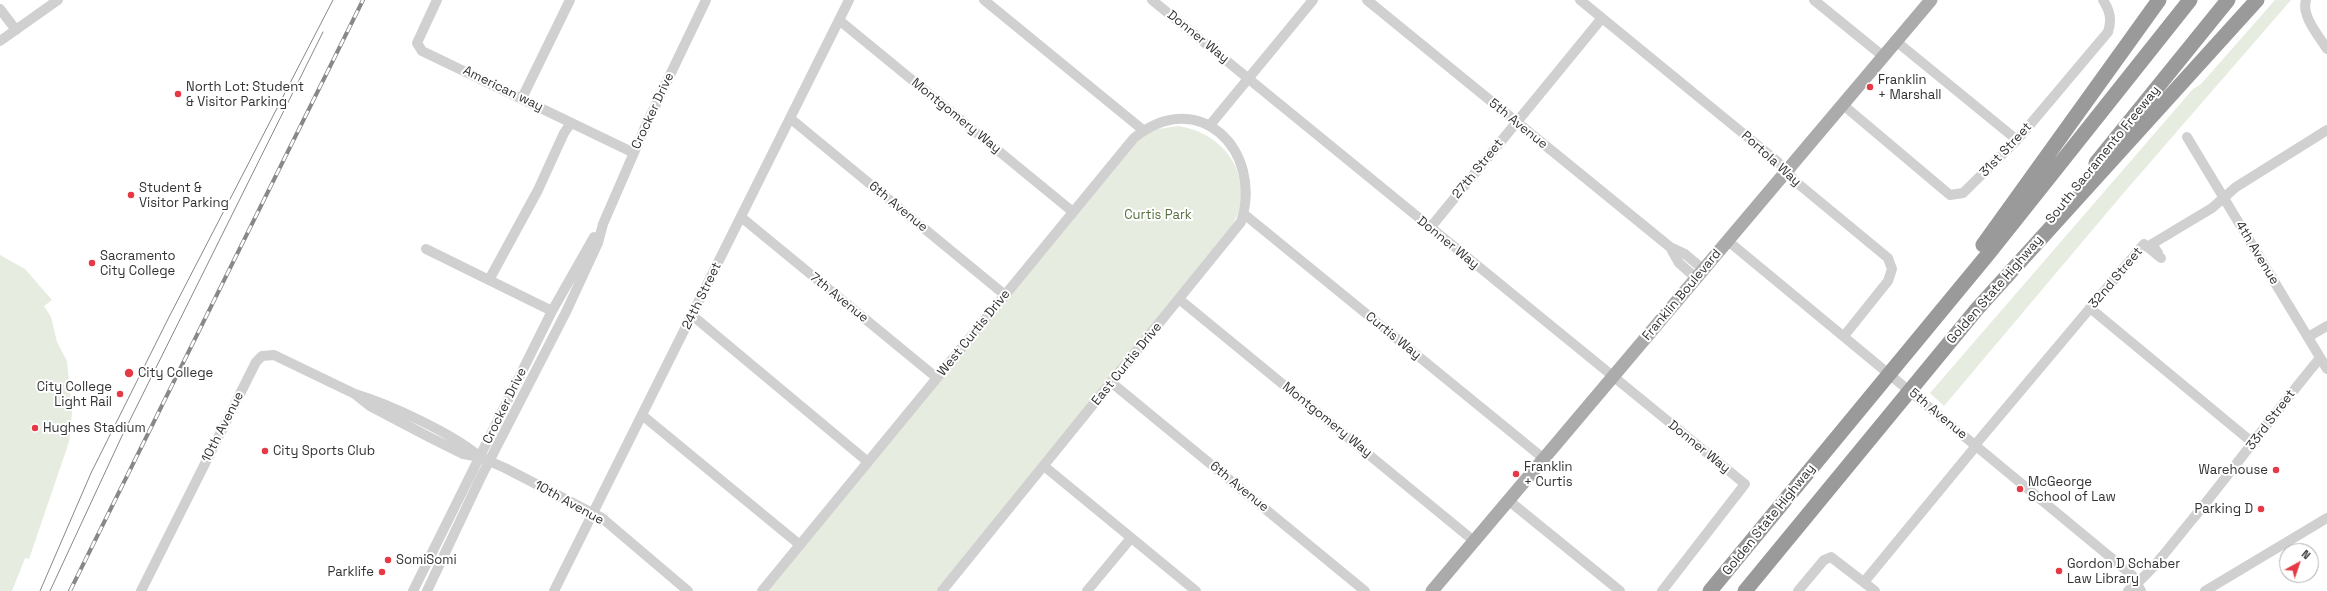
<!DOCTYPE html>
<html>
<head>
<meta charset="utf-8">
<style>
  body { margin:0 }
  #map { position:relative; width:2327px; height:591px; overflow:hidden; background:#fff; font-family:"Space Grotesk",sans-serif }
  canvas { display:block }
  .north { position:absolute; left:2279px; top:543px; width:40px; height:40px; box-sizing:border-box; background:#fff; border:1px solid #adadad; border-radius:50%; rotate:40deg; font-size:11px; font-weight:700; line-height:16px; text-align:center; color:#333 }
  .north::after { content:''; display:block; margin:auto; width:14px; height:18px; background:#e63946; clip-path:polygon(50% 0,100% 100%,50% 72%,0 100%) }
</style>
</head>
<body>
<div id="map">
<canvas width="2327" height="591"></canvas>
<div class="north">N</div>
</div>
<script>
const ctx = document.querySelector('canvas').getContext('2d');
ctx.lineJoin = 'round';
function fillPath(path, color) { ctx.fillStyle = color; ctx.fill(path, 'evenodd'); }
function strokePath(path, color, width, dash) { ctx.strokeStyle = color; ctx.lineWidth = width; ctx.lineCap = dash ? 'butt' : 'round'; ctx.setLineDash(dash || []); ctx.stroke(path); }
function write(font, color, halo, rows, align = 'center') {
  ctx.font = font + ' "Space Grotesk",sans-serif'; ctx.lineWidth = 4; ctx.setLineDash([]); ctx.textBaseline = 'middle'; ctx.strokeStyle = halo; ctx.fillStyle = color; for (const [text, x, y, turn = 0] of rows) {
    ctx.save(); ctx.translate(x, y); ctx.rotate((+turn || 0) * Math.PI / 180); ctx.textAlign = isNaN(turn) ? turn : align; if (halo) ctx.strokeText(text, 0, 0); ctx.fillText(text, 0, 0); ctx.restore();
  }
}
fillPath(new Path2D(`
  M 2275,0 L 2291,0 L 2121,196 L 1944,406 L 1930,393 L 2193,89 L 2201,84 Z
  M 1178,126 C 1219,132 1250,167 1239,210 C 1237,217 1233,224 1230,230 L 936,591 L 767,591 L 1143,135 L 1158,129 Z
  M 0,255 L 25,269 L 52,300 L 44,306 L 51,317 L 57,342 L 67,361 L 72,413 L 69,442 L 29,559 L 25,558 L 12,591 L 0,591 Z`), '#e6ecdf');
strokePath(new Path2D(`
  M 437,0 L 417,43 L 422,51 L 634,153
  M 984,0 L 1143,130
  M 1152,0 L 1745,484 L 1662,591
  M 1367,0 L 1670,247 L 1685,254 L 1704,270
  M 1580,0 L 1778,162 L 1796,182 L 1888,258 L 1892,269 L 1888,281 L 1844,336
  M 1814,0 L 1884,57
  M 2306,0 C 2301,16 2319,36 2327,49
  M 0,9 L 16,30
  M 839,20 L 1073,212
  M 0,41 L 58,0
  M 1897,42 L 2017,140
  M 522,98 L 570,0
  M 1842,104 L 1950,195 L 1963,193 L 2017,140 L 2108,32 C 2112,19 2110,11 2103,0
  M 791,119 L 1005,295
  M 1210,125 L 1313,0
  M 2187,137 L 2327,369
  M 1244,214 L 1543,458
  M 741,217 L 937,378
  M 1430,228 L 1602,18
  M 1728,241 L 2132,575 L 2141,591
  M 1670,247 L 1679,263 L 1696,278
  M 426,249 L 552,311
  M 2158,253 L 2152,244 L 2212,208 L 2236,187 L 2327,130
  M 489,280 L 538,190 L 564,133 L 571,123
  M 1179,299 L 1474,541
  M 2090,308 L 2253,443
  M 693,316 L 868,462
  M 2308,337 L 2327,326
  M 1112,383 L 1365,591
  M 642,415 L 800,545
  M 1975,445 L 2144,244 L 2161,258
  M 480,457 C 454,434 389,404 355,394 L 370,406 L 429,437 L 463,454 L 480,457 L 505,468 L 602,518 L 688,591
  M 1044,466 L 1196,591
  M 1508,500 L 1620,591
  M 1864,582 L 1976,446
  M 141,591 L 256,362 L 262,356 L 274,355 L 355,394
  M 413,591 L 552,311 L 594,237
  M 427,591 L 480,479 L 566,312 L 598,243 L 603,224 L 646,125 L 706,0
  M 554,591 L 849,0
  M 762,591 L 1134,138 C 1198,85 1264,150 1241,222 L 942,591
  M 1087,591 L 1131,538
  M 1798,591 L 1824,560 L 1831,557 L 1875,591
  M 2128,591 C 2152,572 2171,545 2191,521 C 2235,467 2276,411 2320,358
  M 2205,591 L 2327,518`), '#d0d0d0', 10);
strokePath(new Path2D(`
  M 1432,591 L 1931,0`), '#ababab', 13);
strokePath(new Path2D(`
  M 2096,163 L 2228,0
  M 1983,245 L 2159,0
  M 1710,591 L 1989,253 L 2190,0
  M 1745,591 L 1977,309 L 2257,0`), '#9a9a9a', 15);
strokePath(new Path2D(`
  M 40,591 L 91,473 L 169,317 L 333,0
  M 50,591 L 121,438 L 323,32`), '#888', 1);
const rail = new Path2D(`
  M 70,591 L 363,0`);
strokePath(rail, '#888', 4);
strokePath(rail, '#fff', 2.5, [8]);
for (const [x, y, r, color] of [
  [1870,87,4,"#e63946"],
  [178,94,4,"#e63946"],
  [131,195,4,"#e63946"],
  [92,263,4,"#e63946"],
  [129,373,5,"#e63946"],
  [120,394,4,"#e63946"],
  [35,428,4,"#e63946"],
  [265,451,4,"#e63946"],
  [2276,470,4,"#e63946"],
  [1516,474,4,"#e63946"],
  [2020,489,4,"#e63946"],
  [2261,509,4,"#e63946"],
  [388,560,4,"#e63946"],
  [2059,571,4,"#e63946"],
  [382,572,4,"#e63946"]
]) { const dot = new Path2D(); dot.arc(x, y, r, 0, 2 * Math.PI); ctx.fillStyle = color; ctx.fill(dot); strokePath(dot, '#fff', 1.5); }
write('13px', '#333', '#fff', [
  ["Donner Way",1198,37,39],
  ["American way",503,89,26],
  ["Crocker Drive",653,111,-65],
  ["Montgomery Way",956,116,39],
  ["5th Avenue",1518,124,39],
  ["31st Street",2006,150,-47],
  ["South Sacramento Freeway",2103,155,-51],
  ["Portola Way",1771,159,42],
  ["27th Street",1478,169,-51],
  ["6th Avenue",898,207,39],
  ["Donner Way",1448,243,39],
  ["4th Avenue",2257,253,59],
  ["32nd Street",2116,278,-50],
  ["Golden State Highway",1995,290,-49],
  ["Franklin Boulevard",1682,295,-50],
  ["24th Street",702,296,-64],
  ["7th Avenue",839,298,39],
  ["West Curtis Drive",974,333,-51],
  ["Curtis Way",1393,336,39],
  ["East Curtis Drive",1127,364,-51],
  ["Crocker Drive",505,406,-64],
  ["5th Avenue",1938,414,40],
  ["Montgomery Way",1327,420,39],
  ["33rd Street",2271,420,-53],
  ["10th Avenue",223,427,-63],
  ["Donner Way",1699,447,39],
  ["6th Avenue",1239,487,39],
  ["10th Avenue",569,503,29],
  ["Golden State Highway",1769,520,-51]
]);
write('13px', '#333', '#fff', [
  ["Franklin",1878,80],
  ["+ Marshall",1878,95],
  ["North Lot: Student",186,87],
  ["& Visitor Parking",186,102],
  ["Student &",139,188],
  ["Visitor Parking",139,203],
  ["Sacramento",100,256],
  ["City College",100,271],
  ["City College",138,373],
  ["City College",112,387,"right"],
  ["Light Rail",112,402,"right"],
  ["Hughes Stadium",43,428],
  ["City Sports Club",273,451],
  ["Franklin",1524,467],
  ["+ Curtis",1524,482],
  ["Warehouse",2268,470,"right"],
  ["McGeorge",2028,482],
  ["School of Law",2028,497],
  ["Parking D",2253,509,"right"],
  ["SomiSomi",396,560],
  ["Gordon D Schaber",2067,564],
  ["Law Library",2067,579],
  ["Parklife",374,572,"right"]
], 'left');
write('13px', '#56703f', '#fff', [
  ["Curtis Park",1158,215]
]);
</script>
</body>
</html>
